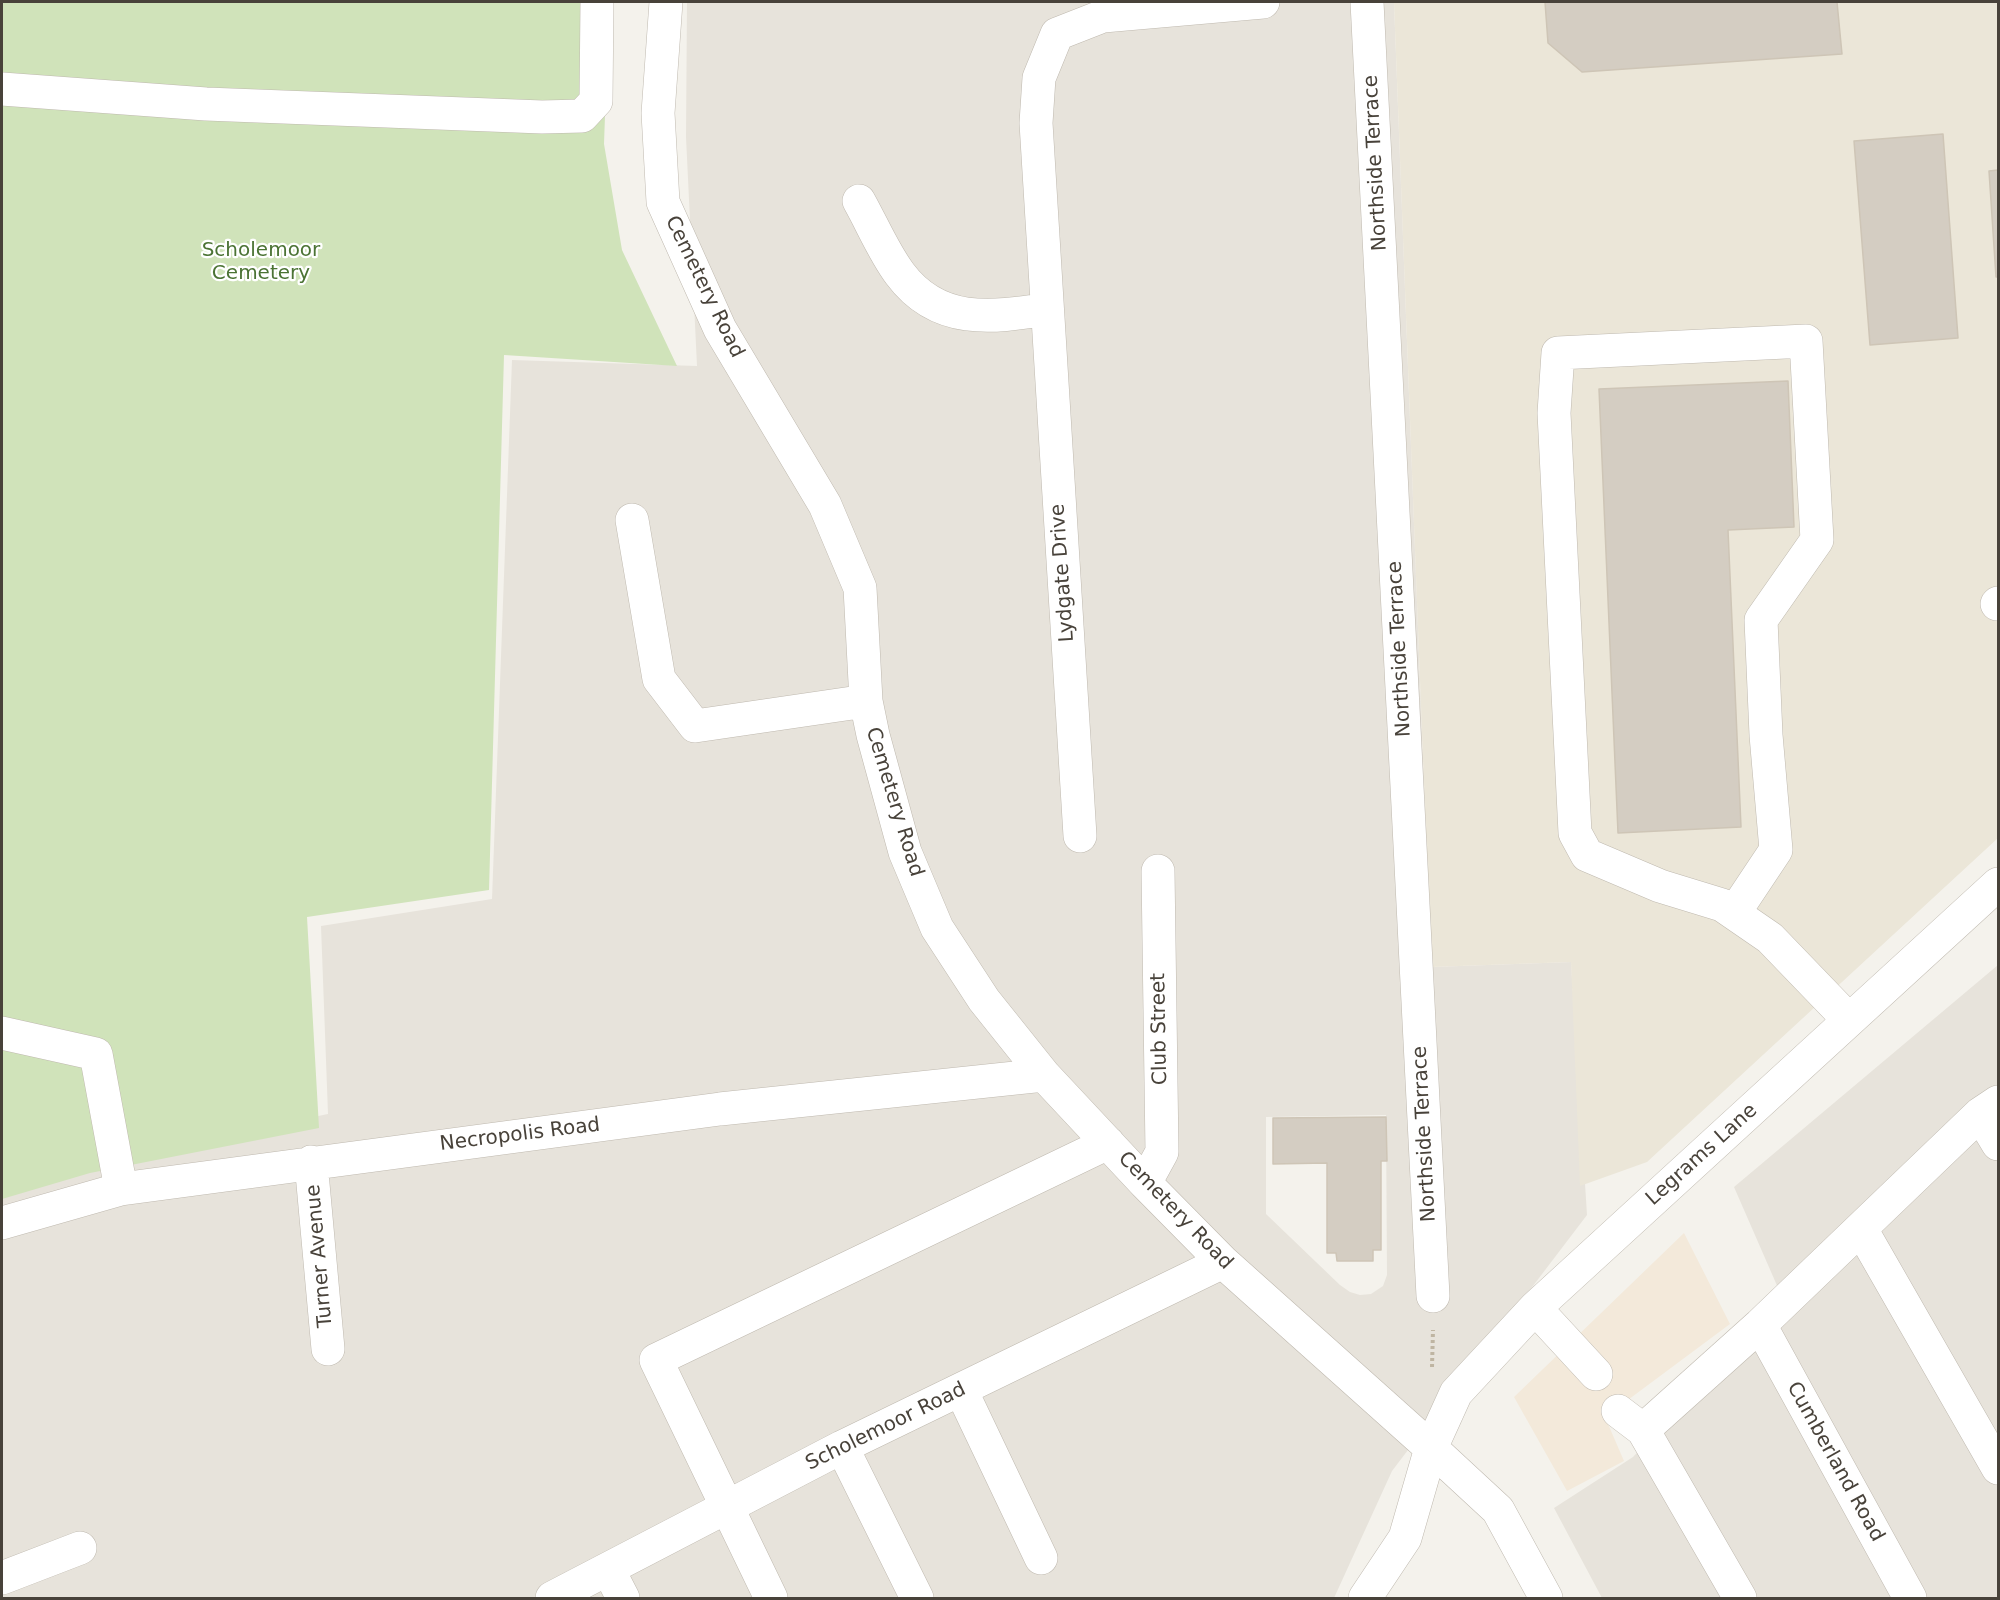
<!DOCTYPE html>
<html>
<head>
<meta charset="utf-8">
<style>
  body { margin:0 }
  #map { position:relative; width:2000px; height:1600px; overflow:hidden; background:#f4f2ec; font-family:"DejaVu Sans",sans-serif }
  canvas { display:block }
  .frame { position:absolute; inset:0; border:3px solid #48423a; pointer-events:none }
</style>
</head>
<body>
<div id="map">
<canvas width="2000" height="1600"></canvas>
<div class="frame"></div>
</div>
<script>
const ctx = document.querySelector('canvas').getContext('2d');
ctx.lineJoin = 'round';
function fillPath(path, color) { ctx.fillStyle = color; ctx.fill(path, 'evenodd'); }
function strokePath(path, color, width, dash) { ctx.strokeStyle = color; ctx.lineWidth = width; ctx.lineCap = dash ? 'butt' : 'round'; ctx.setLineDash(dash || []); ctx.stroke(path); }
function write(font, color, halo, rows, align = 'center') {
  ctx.font = font + ' "DejaVu Sans",sans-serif'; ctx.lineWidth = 4.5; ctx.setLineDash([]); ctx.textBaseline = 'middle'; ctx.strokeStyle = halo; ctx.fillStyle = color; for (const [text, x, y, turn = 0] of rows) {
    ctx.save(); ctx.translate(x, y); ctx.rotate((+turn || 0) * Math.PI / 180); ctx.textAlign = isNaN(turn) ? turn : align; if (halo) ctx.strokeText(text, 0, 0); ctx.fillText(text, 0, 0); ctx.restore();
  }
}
fillPath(new Path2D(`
  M 687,2 L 1394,2 L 1431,967 L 1571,962 L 1587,1215 L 1392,1471 L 1334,1598 L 2,1598 L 2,860 L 167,1147 L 328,1114 L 321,926 L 492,899 L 512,360 L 697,366 L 686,137 ZM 1386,1115 L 1387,1275 L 1383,1286 L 1371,1294 L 1360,1295 L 1350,1292 L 1340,1285 L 1266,1214 L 1266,1117 Z
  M 1998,965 L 1998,1598 L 1602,1598 L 1554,1508 L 1633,1457 L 1782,1297 L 1734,1187 Z`), '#e7e3db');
fillPath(new Path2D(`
  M 1684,1233 L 1730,1324 L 1605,1417 L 1624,1461 L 1567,1491 L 1514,1397 Z`), '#f3e9da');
fillPath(new Path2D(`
  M 1394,2 L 1998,2 L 1998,838 L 1647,1162 L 1580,1186 L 1571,962 L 1431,967 Z`), '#ebe6d8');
fillPath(new Path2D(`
  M 2,2 L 609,2 L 604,144 L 622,250 L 677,366 L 504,355 L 489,890 L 307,917 L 319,1128 L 90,1173 L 2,1199 Z`), '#d0e3ba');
const building = new Path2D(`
  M 1545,2 L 1837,2 L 1842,54 L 1582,72 L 1548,43 Z
  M 1943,134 L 1958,338 L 1870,345 L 1854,141 Z
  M 1998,170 L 1998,277 L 1996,277 L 1989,171 Z
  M 1788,381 L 1794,527 L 1728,530 L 1741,827 L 1618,833 L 1599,389 Z
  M 1386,1117 L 1387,1161 L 1381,1161 L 1381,1250 L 1373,1250 L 1373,1261 L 1337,1261 L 1336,1253 L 1327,1253 L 1327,1163 L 1273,1164 L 1273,1118 Z`);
fillPath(building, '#d4cdc2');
strokePath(building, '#cec5b6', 1.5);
const minor = new Path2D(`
  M 666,2 L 658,113 L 663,202 L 720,329 L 825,505 L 860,588 L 866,701 L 873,735 L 905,852 L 937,928 L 984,1000 L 1044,1075 L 1145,1183 L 1223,1262 L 1431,1448 L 1498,1510 L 1546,1598
  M 1367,2 L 1433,1296
  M 2,89 L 206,104 L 542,117 L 582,116 L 596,101 L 597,2
  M 859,201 C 872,224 884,253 900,274 C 938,325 991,318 1047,309
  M 632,520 L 659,679 L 695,726 L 866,701
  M 1997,604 L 1998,603
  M 1080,836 L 1036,123 L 1039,78 L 1057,34 L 1103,16 L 1263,2
  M 1734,913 L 1776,850 L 1766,735 L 1761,620 L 1817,540 L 1806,341 L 1558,353 L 1554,413 L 1575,833 L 1587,855 L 1660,886 L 1722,905 L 1770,938 L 1849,1020
  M 2,1033 L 96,1054 L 121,1189
  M 1980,1114 L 1998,1144
  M 311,1162 L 328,1349
  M 1145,1183 L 1162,1152 L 1158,871
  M 2,1223 L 121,1189 L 720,1109 L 1044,1075
  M 1861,1229 L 1998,1468
  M 1535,1308 L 1596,1374
  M 1760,1325 L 1910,1598
  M 961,1390 L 1041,1558
  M 1618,1411 L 1643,1430 L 1740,1598
  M 1643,1430 L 1760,1325 L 1980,1114 L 1998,1102
  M 842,1447 L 917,1598
  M 608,1569 L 623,1598
  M 2,1578 L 80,1548
  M 552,1598 L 842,1447 L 1223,1262
  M 771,1598 L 656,1360 L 1108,1143
  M 1365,1598 L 1405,1538 L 1431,1448 L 1456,1393 L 1535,1308 L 1998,884`);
strokePath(minor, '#bfb9af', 34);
strokePath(new Path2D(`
  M 1432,1367 L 1433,1330`), '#bfb5a2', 4, [3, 3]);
strokePath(minor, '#fff', 33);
write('20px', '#48423a', '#fff', [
  ["Northside Terrace",1376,163,-93],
  ["Cemetery Road",704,287,64],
  ["Lydgate Drive",1063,573,-94],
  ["Northside Terrace",1400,649,-93],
  ["Cemetery Road",894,802,73],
  ["Club Street",1160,1029,-91],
  ["Northside Terrace",1425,1134,-93],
  ["Necropolis Road",520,1135,-7],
  ["Legrams Lane",1702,1155,-42],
  ["Cemetery Road",1175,1211,46],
  ["Turner Avenue",320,1256,-95],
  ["Scholemoor Road",886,1427,-26],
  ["Cumberland Road",1835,1462,61]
]);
write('20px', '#4b7334', '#fff', [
  ["Scholemoor",261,251],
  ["Cemetery",261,274]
]);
</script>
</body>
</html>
